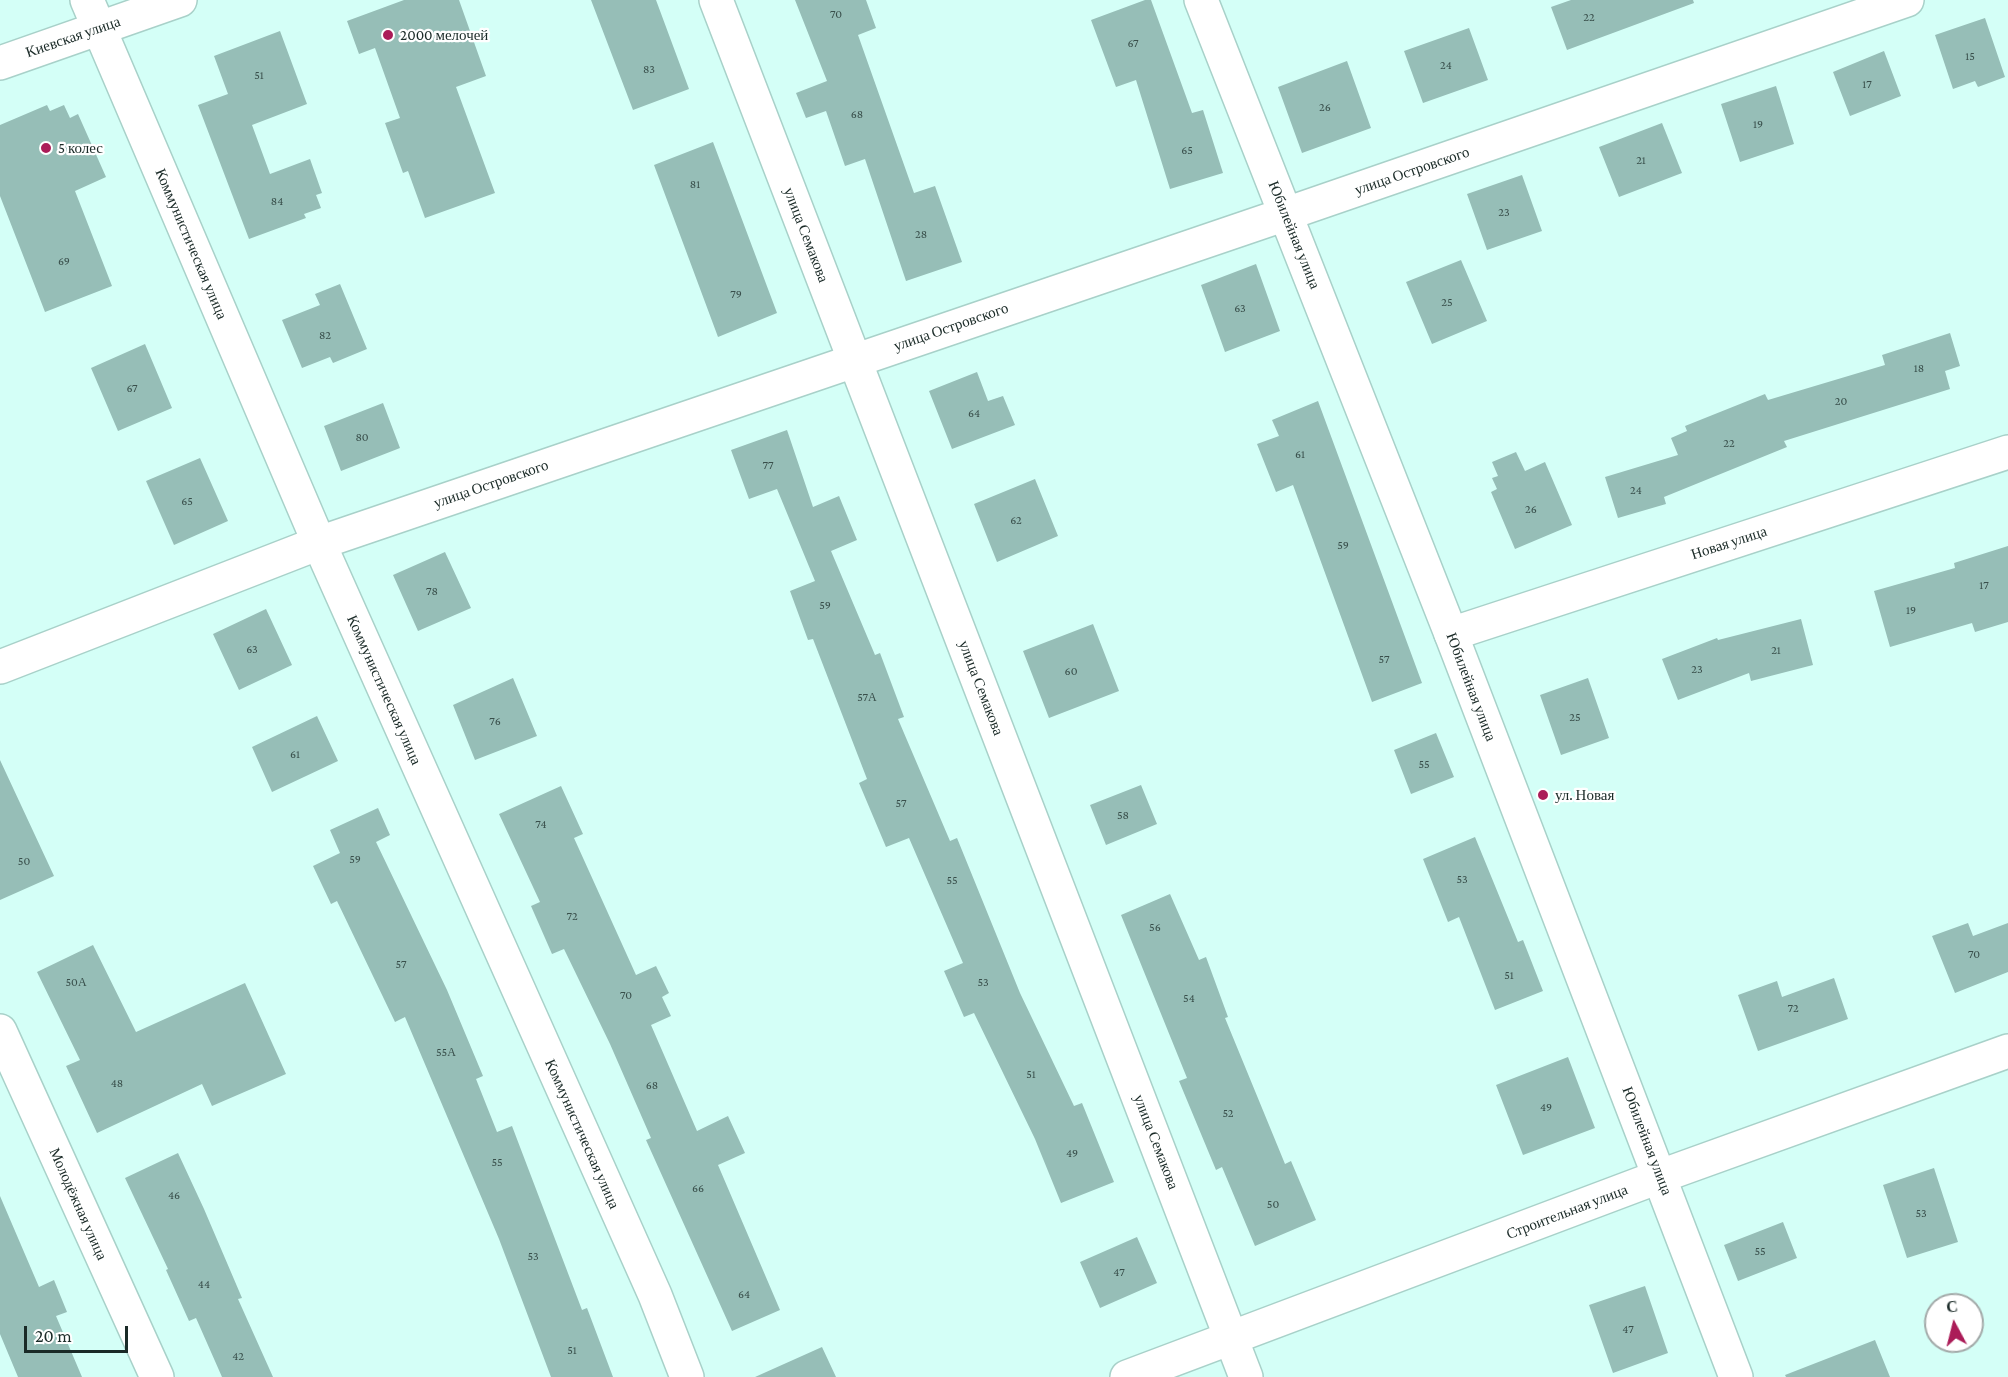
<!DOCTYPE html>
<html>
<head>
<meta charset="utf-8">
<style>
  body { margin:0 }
  #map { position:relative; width:2008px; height:1377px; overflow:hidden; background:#d4fff7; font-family:"Crimson Pro",serif }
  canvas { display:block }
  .north { position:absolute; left:1924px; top:1293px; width:60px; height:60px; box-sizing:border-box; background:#fff; border:2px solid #a3aaa9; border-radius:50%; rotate:353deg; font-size:16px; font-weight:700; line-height:24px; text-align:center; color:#1a2a27 }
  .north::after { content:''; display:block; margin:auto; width:21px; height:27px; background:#ab1c58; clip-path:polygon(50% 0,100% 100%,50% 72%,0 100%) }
  .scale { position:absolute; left:24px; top:1326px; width:104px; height:27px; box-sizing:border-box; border:3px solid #1a2a27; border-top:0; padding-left:8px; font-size:18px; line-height:21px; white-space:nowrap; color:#1a2a27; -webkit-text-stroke:4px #fff; paint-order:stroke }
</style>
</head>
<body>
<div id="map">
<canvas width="2008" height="1377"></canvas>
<div class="north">С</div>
<div class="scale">20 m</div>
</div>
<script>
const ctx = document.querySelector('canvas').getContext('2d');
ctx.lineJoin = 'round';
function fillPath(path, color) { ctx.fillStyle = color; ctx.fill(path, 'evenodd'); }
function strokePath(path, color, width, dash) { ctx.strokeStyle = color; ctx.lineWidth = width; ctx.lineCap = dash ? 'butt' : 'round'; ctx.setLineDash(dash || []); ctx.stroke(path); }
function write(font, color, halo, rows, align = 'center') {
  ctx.font = font + ' "Crimson Pro",serif'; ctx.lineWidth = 4.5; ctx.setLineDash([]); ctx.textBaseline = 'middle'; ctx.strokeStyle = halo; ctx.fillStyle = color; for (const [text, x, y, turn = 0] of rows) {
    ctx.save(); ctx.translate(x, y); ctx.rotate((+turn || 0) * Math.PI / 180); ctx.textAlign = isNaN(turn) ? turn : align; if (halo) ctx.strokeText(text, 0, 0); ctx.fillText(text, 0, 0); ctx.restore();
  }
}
fillPath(new Path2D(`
  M 404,0 L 459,0 L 486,76 L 456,87 L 495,193 L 425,218 L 408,171 L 403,173 L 385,123 L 400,118 L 375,48 L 359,54 L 347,21 Z
  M 591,0 L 656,0 L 689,89 L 633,110 Z
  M 795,0 L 866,0 L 876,28 L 858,35 L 914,193 L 935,186 L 962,262 L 906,281 L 865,159 L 845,166 L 826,111 L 806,118 L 796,93 L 827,81 Z
  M 1145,0 L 1151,0 L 1192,113 L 1203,110 L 1223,173 L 1170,189 L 1136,80 L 1116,87 L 1091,20 Z
  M 1571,0 L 1693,0 L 1694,3 L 1567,50 L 1551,7 Z
  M 1985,18 L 2005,77 L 1978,87 L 1975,81 L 1953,89 L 1935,35 Z
  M 1469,28 L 1488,80 L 1423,103 L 1404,51 Z
  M 280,31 L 307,104 L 252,125 L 270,174 L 310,159 L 322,193 L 316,195 L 321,208 L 304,214 L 306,218 L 249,239 L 198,105 L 228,94 L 214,56 Z
  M 1884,51 L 1901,96 L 1850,116 L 1833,72 Z
  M 1347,61 L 1371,128 L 1302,153 L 1278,87 Z
  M 1776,86 L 1794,144 L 1740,162 L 1721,104 Z
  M 47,105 L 50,111 L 64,105 L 70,118 L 78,114 L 106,177 L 75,191 L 112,286 L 45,312 L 0,196 L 0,125 Z
  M 1662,123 L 1682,173 L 1619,197 L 1599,147 Z
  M 713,142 L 777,313 L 718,337 L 654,165 Z
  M 1522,175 L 1542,231 L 1487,250 L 1467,194 Z
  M 1461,260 L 1487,321 L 1432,344 L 1406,282 Z
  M 1256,264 L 1280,331 L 1225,352 L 1201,285 Z
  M 340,284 L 367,349 L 333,363 L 330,357 L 302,368 L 282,320 L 320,305 L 315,294 Z
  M 1950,333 L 1960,366 L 1945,371 L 1950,389 L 1784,441 L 1787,447 L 1664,497 L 1666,504 L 1618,518 L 1605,477 L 1678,455 L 1671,438 L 1687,431 L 1685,426 L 1765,394 L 1768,400 L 1885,365 L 1882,355 Z
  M 145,344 L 172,408 L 118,431 L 91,368 Z
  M 977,372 L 988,401 L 1003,396 L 1015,425 L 952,449 L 929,391 Z
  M 1318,401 L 1422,683 L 1372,702 L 1293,485 L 1276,492 L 1257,444 L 1279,436 L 1272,420 Z
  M 383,403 L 400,448 L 341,471 L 324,426 Z
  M 787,430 L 813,507 L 839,496 L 857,540 L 831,551 L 875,655 L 880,653 L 904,717 L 898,719 L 950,841 L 957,838 L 1020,993 L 1074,1106 L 1082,1103 L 1114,1182 L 1061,1203 L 1035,1139 L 974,1013 L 964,1017 L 944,971 L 963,963 L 909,838 L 886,847 L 859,783 L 867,779 L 813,639 L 808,640 L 790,591 L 815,581 L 777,489 L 749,499 L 731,450 Z
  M 1516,452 L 1525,471 L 1545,462 L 1572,525 L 1515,549 L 1491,492 L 1497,489 L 1492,478 L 1498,476 L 1492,462 Z
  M 200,458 L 228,521 L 174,545 L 146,481 Z
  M 1035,479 L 1058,536 L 997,562 L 974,504 Z
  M 2008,546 L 2008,622 L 1975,632 L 1972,623 L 1890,647 L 1874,591 L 1955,568 L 1954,563 Z
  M 445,552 L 471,608 L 418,631 L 393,575 Z
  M 266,609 L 292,665 L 239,690 L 213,634 Z
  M 1801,619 L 1813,665 L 1751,681 L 1749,673 L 1678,700 L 1662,659 L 1717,638 L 1718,640 Z
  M 1093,624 L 1119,691 L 1049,718 L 1023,651 Z
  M 513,678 L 537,736 L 475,760 L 453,705 Z
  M 1588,678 L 1609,738 L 1561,755 L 1540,695 Z
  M 317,716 L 338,761 L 272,792 L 252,747 Z
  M 1436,733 L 1454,777 L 1411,794 L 1394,750 Z
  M 0,760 L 54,876 L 0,900 Z
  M 1141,785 L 1157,824 L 1106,845 L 1090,805 Z
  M 561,786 L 583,834 L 574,838 L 636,975 L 656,966 L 669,993 L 662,997 L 671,1016 L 651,1025 L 697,1131 L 728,1116 L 745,1153 L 718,1165 L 780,1310 L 732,1331 L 646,1140 L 651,1138 L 610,1044 L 564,949 L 552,954 L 531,906 L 540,902 L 499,814 Z
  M 378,808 L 390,835 L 376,842 L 447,990 L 483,1076 L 476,1079 L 497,1132 L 512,1126 L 582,1310 L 587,1308 L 613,1377 L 551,1377 L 499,1239 L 405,1017 L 395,1022 L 337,901 L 331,904 L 313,866 L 340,853 L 330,830 Z
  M 1475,837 L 1518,942 L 1523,940 L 1543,991 L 1495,1010 L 1459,917 L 1448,922 L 1423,859 Z
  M 1170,894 L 1199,960 L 1206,957 L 1228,1017 L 1225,1018 L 1285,1164 L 1291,1161 L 1316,1220 L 1255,1246 L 1222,1167 L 1216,1170 L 1179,1081 L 1187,1078 L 1121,915 Z
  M 1968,923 L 1973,936 L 2008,923 L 2008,972 L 1955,993 L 1932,936 Z
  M 93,945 L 136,1032 L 245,983 L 286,1074 L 212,1106 L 202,1084 L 97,1133 L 66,1066 L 80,1060 L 37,972 Z
  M 1834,978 L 1848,1019 L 1758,1051 L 1738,995 L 1777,981 L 1782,997 Z
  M 1568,1057 L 1595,1128 L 1523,1155 L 1496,1085 Z
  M 178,1153 L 204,1209 L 242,1298 L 238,1299 L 273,1377 L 222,1377 L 196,1318 L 189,1321 L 166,1270 L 168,1269 L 125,1178 Z
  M 1934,1168 L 1958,1242 L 1907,1258 L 1883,1185 Z
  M 0,1196 L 39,1287 L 54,1280 L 67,1312 L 56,1316 L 82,1377 L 18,1377 L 0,1334 Z
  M 1783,1222 L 1797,1258 L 1738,1281 L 1724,1245 Z
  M 1137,1237 L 1157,1283 L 1100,1308 L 1080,1262 Z
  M 1645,1286 L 1668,1353 L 1613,1373 L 1589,1305 Z
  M 1875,1340 L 1890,1377 L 1786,1377 L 1785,1375 Z
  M 822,1347 L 836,1377 L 755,1377 Z`), '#96beb7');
const street = new Path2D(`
  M 716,0 L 1246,1377
  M 1451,634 L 2008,452
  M 0,667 L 319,543 L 1286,214 L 1907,0
  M 0,1031 L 157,1377
  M 1127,1377 L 1661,1176 L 2008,1051`);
const secondary = new Path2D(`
  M 87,0 L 319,543 L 655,1295 L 687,1377
  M 1201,0 L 1451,634 L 1736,1377
  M 0,63 L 180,0`);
strokePath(street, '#a8d1c9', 36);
strokePath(secondary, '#a8d1c9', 36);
strokePath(street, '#fff', 33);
strokePath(secondary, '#fff', 33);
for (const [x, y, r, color] of [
  [388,35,6,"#ab1c58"],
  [46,148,6,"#ab1c58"],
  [1543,795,6,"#ab1c58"]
]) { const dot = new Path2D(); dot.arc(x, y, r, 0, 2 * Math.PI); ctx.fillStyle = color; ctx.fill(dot); strokePath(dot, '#fff', 2); }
write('12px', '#394f4b', null, [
  ["70",836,14],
  ["22",1589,17],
  ["67",1133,43],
  ["15",1970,56],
  ["24",1446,65],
  ["83",649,69],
  ["51",259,75],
  ["17",1867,84],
  ["26",1325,107],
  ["68",857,114],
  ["19",1758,124],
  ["65",1187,150],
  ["21",1641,160],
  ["81",695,184],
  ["84",277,201],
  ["23",1504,212],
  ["28",921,234],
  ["69",64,261],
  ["79",736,294],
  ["25",1447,302],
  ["63",1240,308],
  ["82",325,335],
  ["18",1919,368],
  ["67",132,388],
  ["20",1841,401],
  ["64",974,413],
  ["80",362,437],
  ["22",1729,443],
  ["61",1300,454],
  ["77",768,465],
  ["24",1636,490],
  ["65",187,501],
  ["26",1531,509],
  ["62",1016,520],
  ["59",1343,545],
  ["17",1984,585],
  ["78",432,591],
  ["59",825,605],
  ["19",1911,610],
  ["63",252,649],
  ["21",1776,650],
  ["57",1384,659],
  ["23",1697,669],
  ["60",1071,671],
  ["57А",867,697],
  ["25",1575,717],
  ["76",495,721],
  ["61",295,754],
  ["55",1424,764],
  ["57",901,803],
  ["58",1123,815],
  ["74",541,824],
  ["59",355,859],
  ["50",24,861],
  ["53",1462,879],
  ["55",952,880],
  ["72",572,916],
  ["56",1155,927],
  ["70",1974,954],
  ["57",401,964],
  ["51",1509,975],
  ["50А",76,982],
  ["53",983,982],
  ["70",626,995],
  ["54",1189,998],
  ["72",1793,1008],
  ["55А",446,1052],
  ["51",1031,1074],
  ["48",117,1083],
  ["68",652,1085],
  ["49",1546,1107],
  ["52",1228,1113],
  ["49",1072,1153],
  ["55",497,1162],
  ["66",698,1188],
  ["46",174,1195],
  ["50",1273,1204],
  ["53",1921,1213],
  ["55",1760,1251],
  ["53",533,1256],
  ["47",1119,1272],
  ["44",204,1284],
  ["64",744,1294],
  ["47",1628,1329],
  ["51",572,1350],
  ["42",238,1356]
]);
write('15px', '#1a2a27', '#fff', [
  ["2000 мелочей",400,35],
  ["5 колес",58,148],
  ["ул. Новая",1555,795]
], 'left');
write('15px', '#1a2a27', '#fff', [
  ["Киевская улица",73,37,-19],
  ["улица Островского",1412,171,-19],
  ["улица Семакова",806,235,69],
  ["Юбилейная улица",1294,235,68],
  ["Коммунистическая улица",191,244,67],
  ["улица Островского",951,327,-19],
  ["улица Островского",491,484,-19],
  ["Новая улица",1729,543,-18],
  ["Юбилейная улица",1471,687,69],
  ["улица Семакова",981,688,69],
  ["Коммунистическая улица",384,690,66],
  ["Коммунистическая улица",582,1134,66],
  ["Юбилейная улица",1647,1141,69],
  ["улица Семакова",1156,1142,69],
  ["Молодёжная улица",78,1204,66],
  ["Строительная улица",1567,1212,-21]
]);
</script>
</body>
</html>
